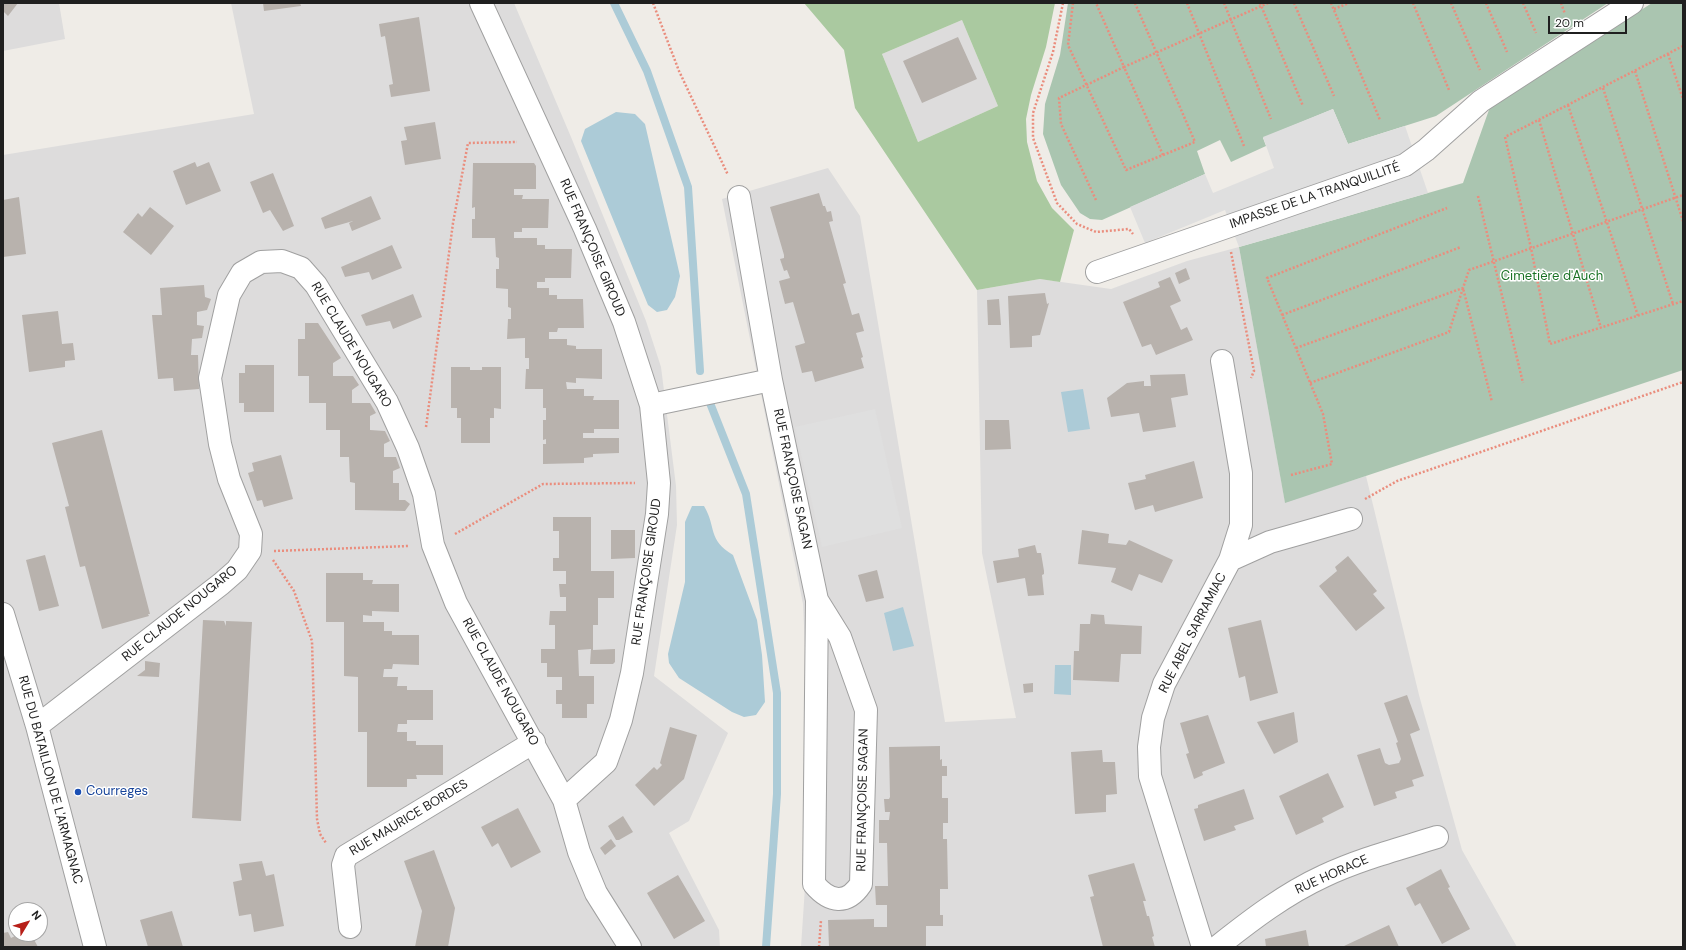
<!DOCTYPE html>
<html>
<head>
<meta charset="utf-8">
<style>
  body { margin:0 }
  #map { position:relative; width:1686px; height:950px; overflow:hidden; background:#efece7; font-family:"DM Sans",sans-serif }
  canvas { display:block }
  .frame { position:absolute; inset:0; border:4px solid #1f1f1f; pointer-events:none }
  .north { position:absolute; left:8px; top:902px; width:40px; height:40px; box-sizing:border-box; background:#fff; border:1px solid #a5a5a5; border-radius:50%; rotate:52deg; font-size:11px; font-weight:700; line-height:16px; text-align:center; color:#1f1f1f }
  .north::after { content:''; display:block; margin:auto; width:14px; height:18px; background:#b71f18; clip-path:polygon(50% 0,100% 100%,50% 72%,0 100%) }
  .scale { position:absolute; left:1548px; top:16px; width:79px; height:18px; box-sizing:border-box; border:2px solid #1f1f1f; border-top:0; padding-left:5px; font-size:12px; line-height:14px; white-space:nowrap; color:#1f1f1f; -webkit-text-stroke:3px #fff; paint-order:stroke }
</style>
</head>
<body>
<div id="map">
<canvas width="1686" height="950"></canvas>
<div class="frame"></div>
<div class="north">N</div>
<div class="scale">20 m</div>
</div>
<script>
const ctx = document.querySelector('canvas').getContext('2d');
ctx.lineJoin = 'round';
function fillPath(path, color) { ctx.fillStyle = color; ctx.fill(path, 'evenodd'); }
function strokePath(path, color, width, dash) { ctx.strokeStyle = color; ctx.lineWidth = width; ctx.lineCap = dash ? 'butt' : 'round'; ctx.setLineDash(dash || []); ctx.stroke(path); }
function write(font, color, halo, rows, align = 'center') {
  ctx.font = font + ' "DM Sans",sans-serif'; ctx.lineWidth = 3; ctx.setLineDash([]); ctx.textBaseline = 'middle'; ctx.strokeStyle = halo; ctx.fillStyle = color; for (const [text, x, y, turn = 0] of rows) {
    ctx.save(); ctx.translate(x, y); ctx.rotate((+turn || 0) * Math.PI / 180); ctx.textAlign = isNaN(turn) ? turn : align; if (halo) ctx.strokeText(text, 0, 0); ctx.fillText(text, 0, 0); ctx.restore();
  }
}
fillPath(new Path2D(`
  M 3,3 L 59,3 L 65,39 L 3,51 Z
  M 231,3 L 514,3 L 571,137 L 646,321 L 661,367 L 676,486 L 677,525 L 654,676 L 728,733 L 689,821 L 669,833 L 719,930 L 720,947 L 3,947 L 3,155 L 254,114 ZM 16,910 L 40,910 L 40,934 L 16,934 Z
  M 962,20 L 998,106 L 918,142 L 882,54 Z
  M 828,168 L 860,216 L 945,722 L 1016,718 L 982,553 L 977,290 L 1040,279 L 1111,289 L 1187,261 L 1239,247 L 1285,502 L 1366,476 L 1419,695 L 1462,850 L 1517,947 L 801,947 L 805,887 L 807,692 L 803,604 L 722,199 Z`), '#dddcdc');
fillPath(new Path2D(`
  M 804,3 L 1055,3 L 1046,47 L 1031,95 L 1026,119 L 1027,142 L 1037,181 L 1052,208 L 1074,230 L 1060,282 L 1040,279 L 977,290 L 855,108 L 844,50 ZM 962,20 L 998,106 L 918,142 L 882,54 Z`), '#aac9a0');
fillPath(new Path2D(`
  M 1068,3 L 1608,3 L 1436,116 L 1348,144 L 1333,109 L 1263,138 L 1266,146 L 1231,162 L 1220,140 L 1197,151 L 1205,174 L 1102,220 L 1090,219 L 1080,213 L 1061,185 L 1043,134 L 1045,104 L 1060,55 Z
  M 1652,3 L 1683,3 L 1683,370 L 1285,503 L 1239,247 L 1463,183 L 1490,107 Z`), '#aac5b0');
fillPath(new Path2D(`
  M 1333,109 L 1348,144 L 1405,126 L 1428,193 L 1239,247 L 1225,210 L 1145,243 L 1130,207 L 1205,174 L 1213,193 L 1274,168 L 1263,137 Z
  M 875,409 L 902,528 L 822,547 L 795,427 Z`), '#dfdfdf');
fillPath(new Path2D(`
  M 616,112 L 635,114 L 645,124 L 680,276 L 675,297 L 667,310 L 657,312 L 648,305 L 581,141 L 585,129 Z
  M 1083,389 L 1090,429 L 1068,432 L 1061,392 Z
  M 692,506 L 704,506 C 717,528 707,539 733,555 L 757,620 L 762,655 L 765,702 L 756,715 L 744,717 L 732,712 L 679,678 L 669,663 L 668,654 L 685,582 L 685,522 Z
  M 903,607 L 914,646 L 893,651 L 884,613 Z
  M 1055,665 L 1071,665 L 1071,695 L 1054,694 Z`), '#accbd7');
strokePath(new Path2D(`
  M 614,3 L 647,71 L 688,187 L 700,371
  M 708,398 L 746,494 L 777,693 L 777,794 L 766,947`), '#accbd7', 8);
fillPath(new Path2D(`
  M 3,3 L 18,3 L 8,16 L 3,11 Z
  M 263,3 L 300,3 L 301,6 L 264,11 Z
  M 419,17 L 430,91 L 391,97 L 389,85 L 393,84 L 385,36 L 381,37 L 379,24 Z
  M 958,37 L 977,79 L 922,103 L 903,61 Z
  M 435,122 L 441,159 L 405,165 L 401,141 L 407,140 L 404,127 Z
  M 195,162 L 197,167 L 209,162 L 221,191 L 186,205 L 173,171 Z
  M 473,163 L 534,163 L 536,166 L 536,189 L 514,189 L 514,195 L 523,195 L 522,199 L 549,199 L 548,228 L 522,228 L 522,232 L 514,232 L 514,238 L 537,238 L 537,245 L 545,245 L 545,249 L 572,249 L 571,278 L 545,278 L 545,282 L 537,282 L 537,288 L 549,288 L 549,295 L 557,295 L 557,299 L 583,299 L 584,328 L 558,328 L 557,332 L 549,332 L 549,339 L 567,339 L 567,345 L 576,346 L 576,349 L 602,349 L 602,379 L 576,378 L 576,383 L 566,382 L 567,389 L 584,389 L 584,396 L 594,396 L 593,400 L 619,400 L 619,429 L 594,429 L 594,433 L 583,433 L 583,438 L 619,438 L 619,453 L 593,454 L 593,457 L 584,458 L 584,463 L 543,464 L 543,444 L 546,444 L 546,439 L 543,440 L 543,420 L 546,420 L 546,408 L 543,408 L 543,389 L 525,389 L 526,369 L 529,369 L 529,358 L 525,358 L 525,338 L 507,339 L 508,319 L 511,319 L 511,308 L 508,307 L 508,289 L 496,288 L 496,269 L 499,269 L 499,258 L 496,257 L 495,238 L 472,238 L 472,219 L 475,219 L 475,207 L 472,208 Z
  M 273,173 L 294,226 L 283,231 L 270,210 L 263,213 L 250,182 Z
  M 819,193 L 823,206 L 825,206 L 827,212 L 831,211 L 833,221 L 829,222 L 846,283 L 843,284 L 852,315 L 859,313 L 864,331 L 856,333 L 863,357 L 861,358 L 864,368 L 815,382 L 812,371 L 802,373 L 795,346 L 805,343 L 793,302 L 785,304 L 779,281 L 790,278 L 787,270 L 784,271 L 780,259 L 784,258 L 784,255 L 770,207 Z
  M 371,196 L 381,219 L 352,231 L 349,223 L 353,221 L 325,229 L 321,218 Z
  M 19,197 L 26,254 L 3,257 L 3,200 Z
  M 150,207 L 174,226 L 151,255 L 123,232 L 138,213 L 142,217 Z
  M 392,245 L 402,268 L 372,280 L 369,272 L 345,277 L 341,267 Z
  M 1186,268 L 1190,279 L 1179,284 L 1175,273 Z
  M 1170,277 L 1181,301 L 1170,306 L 1181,330 L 1187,327 L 1193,340 L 1156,355 L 1151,344 L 1142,347 L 1123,302 L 1160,287 L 1158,282 Z
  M 204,285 L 205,297 L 211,299 L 207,310 L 197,312 L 197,325 L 204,326 L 202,338 L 192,339 L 191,355 L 198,355 L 199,389 L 174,391 L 173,378 L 158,379 L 152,315 L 162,315 L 160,288 Z
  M 1045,293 L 1047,304 L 1049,303 L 1040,335 L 1032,336 L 1032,347 L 1010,348 L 1008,296 Z
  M 413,294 L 422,317 L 393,329 L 390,321 L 366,326 L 361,315 Z
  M 999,299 L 1001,325 L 988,325 L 987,300 Z
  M 58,311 L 62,344 L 73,343 L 75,360 L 65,361 L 65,367 L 29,372 L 22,315 Z
  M 305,323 L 318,323 L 341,358 L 333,363 L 333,376 L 353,376 L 359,385 L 352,390 L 352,403 L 370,403 L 376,413 L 370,416 L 370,430 L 385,431 L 390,441 L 384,444 L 384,457 L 396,457 L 400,468 L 393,471 L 393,483 L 399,483 L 399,500 L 405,500 L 410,504 L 405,511 L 355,510 L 355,483 L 350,482 L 349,457 L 340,457 L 340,430 L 326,430 L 326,403 L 309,403 L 309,376 L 298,376 L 298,339 L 305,339 Z
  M 245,365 L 274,365 L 274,412 L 244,412 L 244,403 L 239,403 L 239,373 L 245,373 Z
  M 451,367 L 470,367 L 470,370 L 482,370 L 482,367 L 501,367 L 501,409 L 494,408 L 494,418 L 490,418 L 490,443 L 461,443 L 461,418 L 457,418 L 457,408 L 451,408 Z
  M 1185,374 L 1188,395 L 1171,398 L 1176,427 L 1143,432 L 1139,413 L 1111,417 L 1107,398 L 1127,383 L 1144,381 L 1144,386 L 1151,386 L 1150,375 Z
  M 985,420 L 1009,420 L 1011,449 L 985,450 Z
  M 102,430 L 150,614 L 148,614 L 149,616 L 102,629 L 85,566 L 80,567 L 65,507 L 69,506 L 52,443 Z
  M 281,455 L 293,499 L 264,507 L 262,500 L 257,501 L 248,473 L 254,471 L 252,463 Z
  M 1194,461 L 1203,498 L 1155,512 L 1153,505 L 1135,510 L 1128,483 L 1146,479 L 1145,475 Z
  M 553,517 L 591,517 L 591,571 L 614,571 L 614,598 L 598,598 L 598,625 L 593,625 L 593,650 L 615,649 L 615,662 L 613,664 L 590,664 L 591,649 L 578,650 L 579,676 L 594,676 L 594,704 L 587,704 L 587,718 L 562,718 L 562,704 L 556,704 L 556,690 L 562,690 L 562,677 L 547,677 L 547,663 L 541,663 L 541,649 L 555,649 L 555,625 L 549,625 L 550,611 L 566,611 L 566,597 L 560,597 L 559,584 L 566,584 L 566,571 L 553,571 L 553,558 L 559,558 L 559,531 L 553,531 Z
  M 611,530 L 635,530 L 635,558 L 611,559 Z
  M 1082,530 L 1109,534 L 1108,543 L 1126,545 L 1129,540 L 1173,560 L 1162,583 L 1139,574 L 1132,591 L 1111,582 L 1116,568 L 1078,564 Z
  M 1035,545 L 1037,553 L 1041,553 L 1044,571 L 1044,574 L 1042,575 L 1044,595 L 1028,596 L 1025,578 L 997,583 L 993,561 L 1019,557 L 1018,549 Z
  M 45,555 L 59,606 L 39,611 L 26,560 Z
  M 1348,556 L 1377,591 L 1373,594 L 1385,608 L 1356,631 L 1319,586 L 1337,571 L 1335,567 Z
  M 877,570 L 884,598 L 866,602 L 858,575 Z
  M 326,573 L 363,573 L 363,580 L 373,580 L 372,584 L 399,584 L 399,612 L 372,611 L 372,616 L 363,615 L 363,622 L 384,622 L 384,631 L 392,631 L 392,635 L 419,635 L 419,665 L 393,664 L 392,669 L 384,669 L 383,677 L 398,677 L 397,686 L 407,686 L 407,690 L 433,690 L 433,720 L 407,720 L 407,724 L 398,724 L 397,732 L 407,732 L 407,741 L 416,741 L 416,745 L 443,745 L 443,775 L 416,775 L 417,779 L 407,779 L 407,787 L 367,787 L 367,732 L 358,732 L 358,677 L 344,676 L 344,622 L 326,622 Z
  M 1091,614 L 1104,615 L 1105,624 L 1142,626 L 1141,654 L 1121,654 L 1119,682 L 1073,680 L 1074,651 L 1079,651 L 1080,624 L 1090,624 Z
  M 203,620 L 224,621 L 226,626 L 226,621 L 252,622 L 241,821 L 192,818 Z
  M 1261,620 L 1278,693 L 1250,701 L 1245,676 L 1239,678 L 1228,628 Z
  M 145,661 L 160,663 L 159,677 L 137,676 L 145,670 Z
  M 1033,683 L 1033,692 L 1024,693 L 1023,684 Z
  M 1407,695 L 1420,730 L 1410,734 L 1424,776 L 1412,780 L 1414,786 L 1395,792 L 1397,798 L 1374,806 L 1357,755 L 1380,748 L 1385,763 L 1389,765 L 1399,763 L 1401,759 L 1396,743 L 1398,742 L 1384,703 Z
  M 1294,712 L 1298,742 L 1274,754 L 1257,722 Z
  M 1208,715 L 1225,763 L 1202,772 L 1203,775 L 1194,779 L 1186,754 L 1189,753 L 1180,723 Z
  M 670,727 L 697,735 L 684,779 L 654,806 L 635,785 L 654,767 L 657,770 L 662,765 L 660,763 Z
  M 940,746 L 940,760 L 942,759 L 942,766 L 947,766 L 947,776 L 942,776 L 942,798 L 948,798 L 948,823 L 943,823 L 943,839 L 947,839 L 948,889 L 940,889 L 940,915 L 943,915 L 943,926 L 926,926 L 926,947 L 829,947 L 828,920 L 874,919 L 874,927 L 887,927 L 887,905 L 876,905 L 875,886 L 888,886 L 887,843 L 879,843 L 879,820 L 889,820 L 890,812 L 885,812 L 884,799 L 889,799 L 890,797 L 889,747 Z
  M 1102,750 L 1103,762 L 1115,762 L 1117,794 L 1106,795 L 1106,812 L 1075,814 L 1071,752 Z
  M 1328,773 L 1344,807 L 1322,818 L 1324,822 L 1296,835 L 1279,796 Z
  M 1244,789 L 1254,819 L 1234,826 L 1236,830 L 1204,841 L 1194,809 L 1198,808 L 1198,805 Z
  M 518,808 L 541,852 L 511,868 L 498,843 L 492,847 L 481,827 Z
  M 623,816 L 633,832 L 619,840 L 616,840 L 608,826 Z
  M 611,839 L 616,846 L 605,855 L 600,848 Z
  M 434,850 L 455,908 L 448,947 L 415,947 L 422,911 L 404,861 Z
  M 262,861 L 266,876 L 274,874 L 284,926 L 254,932 L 251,914 L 239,916 L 233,882 L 242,880 L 239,864 Z
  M 1134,863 L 1146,901 L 1143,901 L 1147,916 L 1149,916 L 1154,936 L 1152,937 L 1155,947 L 1103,947 L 1090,897 L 1094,896 L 1088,875 Z
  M 1441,869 L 1450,887 L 1448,888 L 1470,929 L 1442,944 L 1420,903 L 1415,906 L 1406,888 Z
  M 678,875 L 705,921 L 674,939 L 647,893 Z
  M 172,911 L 183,947 L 148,947 L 140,920 Z
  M 1389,925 L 1399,947 L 1344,946 Z
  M 1306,930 L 1309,947 L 1266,947 L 1265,939 Z
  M 8,932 L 11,938 L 19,934 L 31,934 L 38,947 L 3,947 L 3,933 Z`), '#b8b2ad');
const minor = new Path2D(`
  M 481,3 L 585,229 L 624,322 L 651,405 L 659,483 L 657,514 L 632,673 L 621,720 L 606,762 L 564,800 L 579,852 L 596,893 L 630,947
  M 1097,272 L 1405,165 L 1426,150 L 1481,101 L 1632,3
  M 771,380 L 817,600 L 814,884 C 830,903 847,905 861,884 L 866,710 L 840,637 L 817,600
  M 651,405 L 771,380 L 739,197
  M 1230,560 L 1270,542 L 1351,519
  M 3,614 L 37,726 L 95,947
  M 37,726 L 221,584 L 237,570 L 250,551 L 251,534 L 229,479 L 220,444 L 210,378 L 229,295 L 242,273 L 261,262 L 282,261 L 301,268 L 316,285 L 387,402 L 408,448 L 424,494 L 433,545 L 456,603 L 564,800
  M 350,927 L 343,865 L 346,856 L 534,742
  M 1203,947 L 1150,776 L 1149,747 L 1153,718 L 1164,684 L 1230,560 L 1241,525 L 1241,473 L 1222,361
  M 1217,947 C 1251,920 1285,894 1324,876 C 1360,859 1399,849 1437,837`);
strokePath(minor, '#a0a0a0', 24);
strokePath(new Path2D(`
  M 653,3 L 679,71 L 728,175
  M 1063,3 L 1053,52 L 1033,113 L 1033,138 L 1057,203 L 1077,224 L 1096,232 L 1129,229 L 1133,234
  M 1073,3 L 1068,45 L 1126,170 L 1195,142 L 1135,3
  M 1187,3 L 1244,146
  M 1224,3 L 1271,119
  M 1260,3 L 1303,106
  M 1294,3 L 1334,96
  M 1331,3 L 1380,120
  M 1413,3 L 1449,90
  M 1451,3 L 1480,70
  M 1486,3 L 1507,52
  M 1523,3 L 1536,33
  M 1561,3 L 1565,14
  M 1334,9 L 1349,3
  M 1683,46 L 1505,137 L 1531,248 L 1550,344 L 1683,301
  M 1668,54 L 1683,99
  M 1635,71 L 1683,221
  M 1603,88 L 1673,304
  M 1568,105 L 1638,316
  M 1539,120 L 1601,328
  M 1163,155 L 1124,67 L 1268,3
  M 1478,196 L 1523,383
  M 1096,200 L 1061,124 L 1059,98 L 1124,67 L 1096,3
  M 1231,252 L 1254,371 L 1251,378
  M 1282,315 L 1461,247
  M 1296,348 L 1463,288 L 1469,270 L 1683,195
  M 1310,383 L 1449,332 L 1463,288 L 1492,402
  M 426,427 L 453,223 L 468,143 L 517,142
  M 1291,475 L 1332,464 L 1323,414 L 1267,278 L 1447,208
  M 1365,499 L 1397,481 L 1683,382
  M 455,534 L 543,484 L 635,483
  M 274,551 L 409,546
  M 273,560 L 294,591 L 312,641 L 317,819 L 320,834 L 326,843
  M 819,947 L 821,920`), '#ea8d7d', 2.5, [2, 2]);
strokePath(minor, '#fff', 22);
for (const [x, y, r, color] of [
  [78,792,4,"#1a4fb4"]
]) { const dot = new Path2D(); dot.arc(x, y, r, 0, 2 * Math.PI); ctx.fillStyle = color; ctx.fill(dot); strokePath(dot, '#fff', 1.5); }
write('13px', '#1f1f1f', '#fff', [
  ["IMPASSE DE LA TRANQUILLITÉ",1315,196,-19],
  ["RUE FRANÇOISE GIROUD",592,248,67],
  ["RUE CLAUDE NOUGARO",351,345,59],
  ["RUE FRANÇOISE SAGAN",792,479,78],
  ["RUE FRANÇOISE GIROUD",647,572,-82],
  ["RUE CLAUDE NOUGARO",180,614,-39],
  ["RUE ABEL SARRAMIAC",1193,633,-63],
  ["RUE CLAUDE NOUGARO",500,682,61],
  ["RUE DU BATAILLON DE L'ARMAGNAC",50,780,75],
  ["RUE FRANÇOISE SAGAN",863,800,-89],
  ["RUE MAURICE BORDES",409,818,-31],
  ["RUE HORACE",1332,875,-24]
]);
write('13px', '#197224', '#fff', [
  ["Cimetière d'Auch",1552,277]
]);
write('13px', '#164399', '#fff', [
  ["Courreges",86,792]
], 'left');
</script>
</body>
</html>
